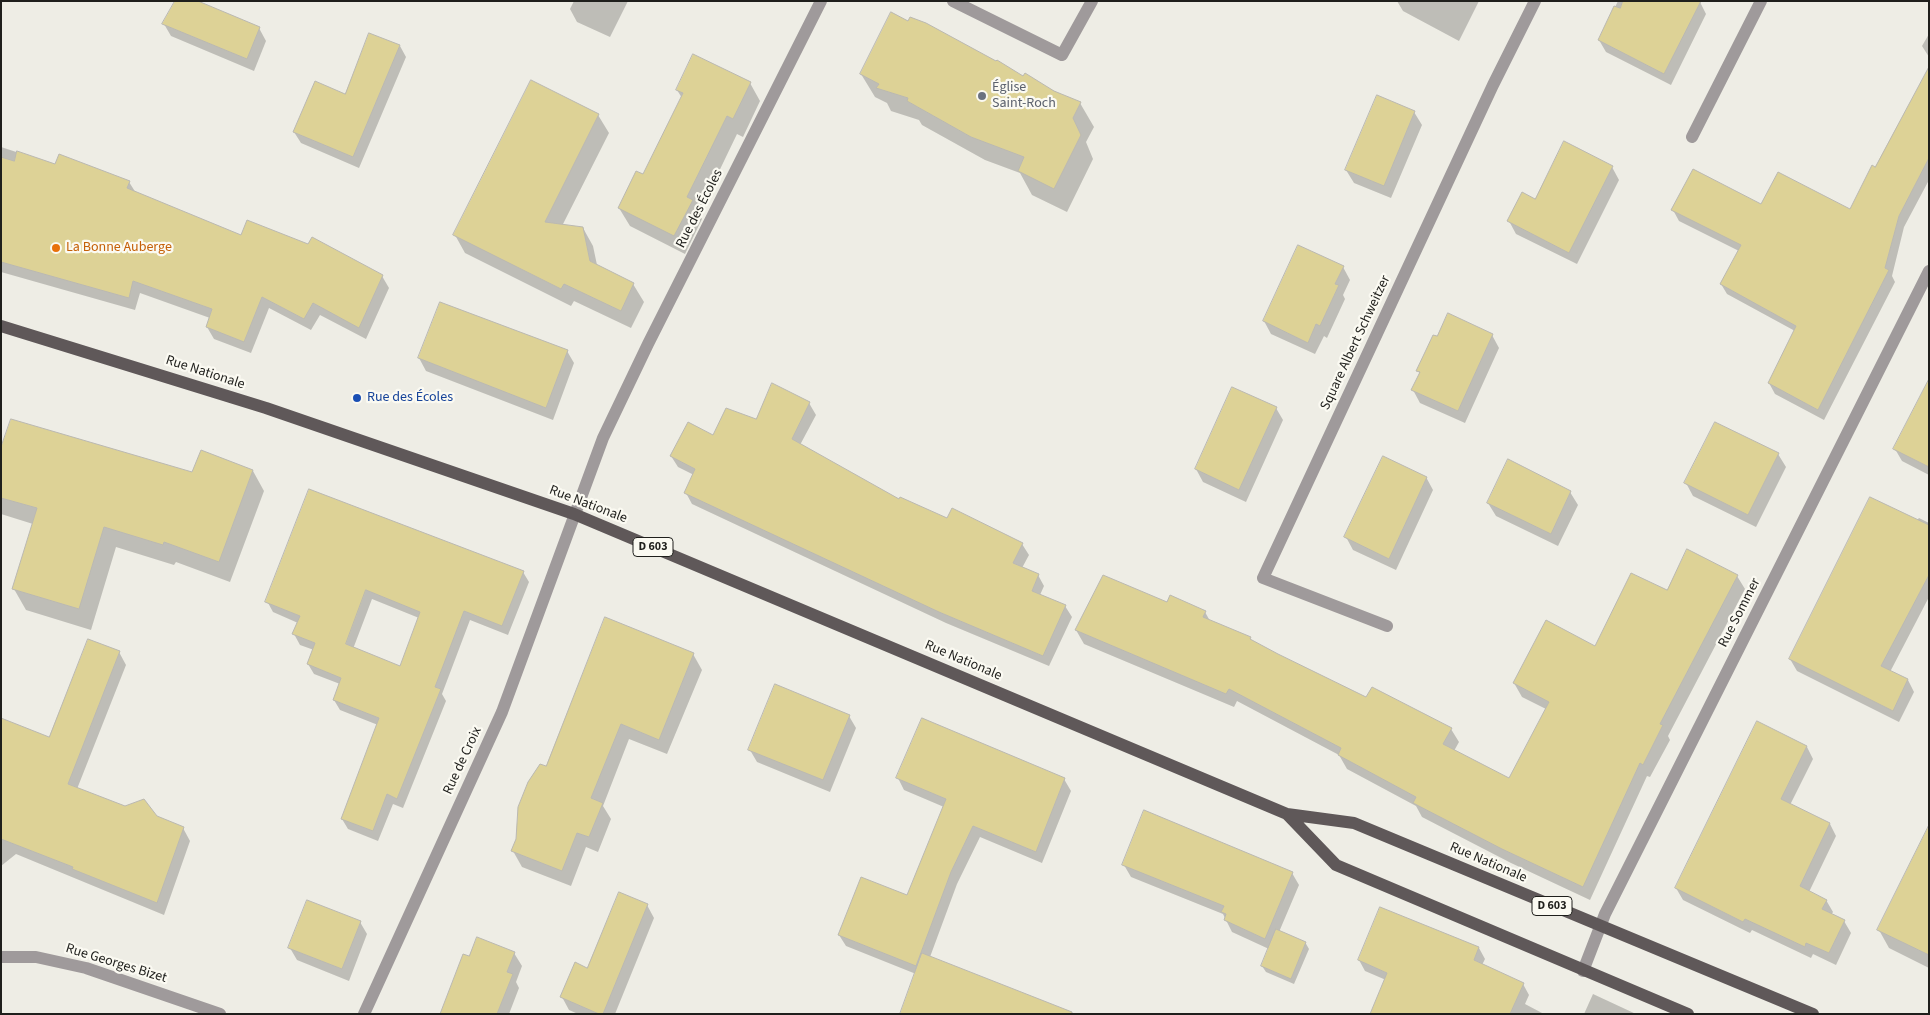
<!DOCTYPE html>
<html>
<head>
<meta charset="utf-8">
<style>
  body { margin:0 }
  #map { position:relative; width:1930px; height:1015px; overflow:hidden; background:#eeede5; font-family:"Source Sans 3",sans-serif }
  canvas { display:block }
  .frame { position:absolute; inset:0; border:2px solid #1f1f1c; pointer-events:none }
</style>
</head>
<body>
<div id="map">
<canvas width="1930" height="1015"></canvas>
<div class="frame"></div>
</div>
<script>
const ctx = document.querySelector('canvas').getContext('2d');
ctx.lineJoin = 'round';
function fillPath(path, color) { ctx.fillStyle = color; ctx.fill(path, 'evenodd'); }
function strokePath(path, color, width, dash) { ctx.strokeStyle = color; ctx.lineWidth = width; ctx.lineCap = dash ? 'butt' : 'round'; ctx.setLineDash(dash || []); ctx.stroke(path); }
function write(font, color, halo, rows, align = 'center') {
  ctx.font = font + ' "Source Sans 3",sans-serif'; ctx.lineWidth = 4.5; ctx.setLineDash([]); ctx.textBaseline = 'middle'; ctx.strokeStyle = halo; ctx.fillStyle = color; for (const [text, x, y, turn = 0] of rows) {
    ctx.save(); ctx.translate(x, y); ctx.rotate((+turn || 0) * Math.PI / 180); ctx.textAlign = isNaN(turn) ? turn : align; if (halo) ctx.strokeText(text, 0, 0); ctx.fillText(text, 0, 0); ctx.restore();
  }
}
fillPath(new Path2D(`
  M 574,1 L 628,1 L 610,37 L 577,22 L 570,9 Z
  M 1397,1 L 1479,1 L 1459,41 L 1403,11 Z
  M 1618,1 L 1700,2 L 1706,14 L 1671,85 L 1606,52 L 1599,40 Z
  M 164,24 L 259,28 L 266,41 L 254,71 L 171,36 Z
  M 1929,34 L 1929,57 L 1922,46 Z
  M 400,46 L 406,57 L 359,168 L 301,143 L 294,132 L 346,96 Z
  M 1929,67 L 1929,180 L 1904,227 L 1892,276 L 1895,282 L 1824,420 L 1775,394 L 1769,383 L 1795,331 L 1727,294 L 1721,284 L 1739,251 L 1679,221 L 1673,210 L 1762,205 L 1851,211 L 1876,169 Z
  M 861,74 L 1024,77 L 1080,103 L 1094,127 L 1086,142 L 1093,159 L 1067,212 L 1032,195 L 1020,173 L 985,160 L 922,125 L 919,120 L 891,111 L 887,103 L 875,97 Z
  M 532,82 L 598,115 L 609,133 L 562,226 L 583,228 L 593,246 L 597,265 L 633,284 L 644,302 L 631,328 L 574,301 L 571,306 L 465,253 L 455,235 Z
  M 750,83 L 760,101 L 743,137 L 737,134 L 699,213 L 702,219 L 685,254 L 630,226 L 619,208 L 643,176 L 682,98 L 677,90 Z
  M 1414,112 L 1422,125 L 1391,198 L 1354,183 L 1346,170 Z
  M 1,147 L 56,165 L 129,182 L 136,193 L 242,236 L 382,276 L 389,288 L 366,339 L 320,315 L 311,330 L 269,308 L 251,353 L 214,339 L 207,327 L 210,318 L 140,293 L 135,310 L 1,272 Z
  M 1612,167 L 1619,180 L 1577,264 L 1516,234 L 1509,221 L 1535,200 Z
  M 1343,267 L 1350,280 L 1343,295 L 1345,299 L 1327,338 L 1324,336 L 1315,354 L 1271,334 L 1264,321 Z
  M 1492,335 L 1499,348 L 1465,423 L 1420,403 L 1413,390 L 1420,375 L 1418,370 Z
  M 567,351 L 574,363 L 553,420 L 426,371 L 419,358 Z
  M 773,385 L 809,403 L 816,415 L 800,445 L 900,500 L 947,520 L 1022,544 L 1029,555 L 1022,568 L 1038,575 L 1044,586 L 1040,595 L 1065,606 L 1072,617 L 1049,666 L 946,623 L 692,504 L 686,493 L 694,475 L 678,467 L 671,456 L 714,436 L 757,421 Z
  M 1929,391 L 1929,475 L 1902,461 L 1895,449 Z
  M 1276,408 L 1283,420 L 1246,502 L 1203,482 L 1196,469 Z
  M 1,451 L 193,473 L 253,471 L 264,491 L 230,582 L 176,562 L 174,565 L 116,547 L 91,630 L 26,610 L 14,589 L 33,524 L 1,514 Z
  M 1778,454 L 1786,467 L 1756,527 L 1693,496 L 1686,483 Z
  M 1426,477 L 1433,490 L 1396,570 L 1353,550 L 1346,537 Z
  M 1570,492 L 1578,505 L 1558,546 L 1496,516 L 1488,503 Z
  M 1919,518 L 1929,523 L 1929,597 L 1890,672 L 1908,680 L 1914,692 L 1899,722 L 1797,671 L 1790,659 Z
  M 523,572 L 529,582 L 508,635 L 470,620 L 442,694 L 446,701 L 403,808 L 393,804 L 378,841 L 348,829 L 342,819 L 378,725 L 340,710 L 334,700 L 340,684 L 314,674 L 308,664 L 314,650 L 300,645 L 294,634 L 298,623 L 273,612 L 267,601 ZM 372,599 L 419,618 L 400,668 L 353,649 Z
  M 1737,576 L 1745,589 L 1668,736 L 1670,740 L 1650,777 L 1647,776 L 1590,900 L 1511,863 L 1422,817 L 1416,806 L 1347,769 L 1339,755 L 1237,701 L 1234,707 L 1084,644 L 1076,630 L 1168,603 L 1205,612 L 1210,621 L 1250,638 L 1252,642 L 1367,699 L 1451,729 L 1459,742 L 1454,751 L 1510,780 L 1546,709 L 1522,697 L 1514,683 L 1596,647 L 1668,592 Z
  M 119,652 L 126,665 L 77,789 L 183,828 L 190,841 L 164,915 L 16,854 L 1,866 L 1,784 L 50,739 Z
  M 693,654 L 702,670 L 667,754 L 629,739 L 603,806 L 611,819 L 598,852 L 586,847 L 571,886 L 522,867 L 513,851 L 546,768 Z
  M 849,716 L 856,728 L 830,792 L 757,762 L 750,750 Z
  M 1758,723 L 1807,747 L 1813,759 L 1790,805 L 1830,824 L 1836,836 L 1809,892 L 1826,900 L 1833,912 L 1831,915 L 1844,921 L 1851,933 L 1836,965 L 1813,954 L 1811,958 L 1752,930 L 1750,933 L 1683,900 L 1676,888 Z
  M 898,778 L 1064,779 L 1071,791 L 1042,863 L 980,837 L 957,884 L 930,957 L 916,974 L 846,946 L 839,935 L 907,897 L 944,807 L 904,790 Z
  M 1929,840 L 1929,968 L 1889,948 L 1879,930 Z
  M 1124,865 L 1292,873 L 1299,885 L 1279,932 L 1305,942 L 1309,949 L 1294,984 L 1266,972 L 1262,966 L 1269,949 L 1232,932 L 1223,914 L 1131,877 Z
  M 647,905 L 654,918 L 615,1014 L 578,1014 L 569,1010 L 562,997 Z
  M 1381,909 L 1479,948 L 1485,959 L 1482,965 L 1523,984 L 1529,995 L 1525,1004 L 1544,1014 L 1440,1014 L 1386,980 L 1365,971 L 1359,960 Z
  M 360,922 L 367,934 L 349,981 L 297,960 L 290,948 Z
  M 514,953 L 522,966 L 516,982 L 519,988 L 509,1014 L 441,1014 L 470,958 Z
  M 1593,994 L 1636,1014 L 1584,1014 Z`), '#0003');
const building = new Path2D(`
  M 175,1 L 198,1 L 260,27 L 247,59 L 162,24 Z
  M 1623,1 L 1701,1 L 1664,74 L 1598,40 L 1614,6 L 1620,8 Z
  M 891,12 L 908,21 L 910,17 L 926,23 L 996,61 L 997,60 L 1023,76 L 1025,73 L 1054,91 L 1081,102 L 1073,118 L 1081,135 L 1054,189 L 1018,171 L 1024,157 L 971,137 L 907,101 L 908,98 L 876,88 L 879,84 L 860,74 Z
  M 369,33 L 400,45 L 353,157 L 293,132 L 315,81 L 345,94 Z
  M 693,54 L 751,82 L 733,119 L 727,116 L 687,197 L 693,200 L 674,236 L 618,208 L 636,171 L 643,174 L 683,93 L 676,90 Z
  M 1929,67 L 1929,158 L 1899,216 L 1885,268 L 1889,270 L 1818,410 L 1768,383 L 1796,326 L 1720,284 L 1741,245 L 1671,210 L 1693,169 L 1761,204 L 1778,172 L 1850,209 L 1872,165 L 1875,167 Z
  M 531,80 L 599,114 L 545,222 L 583,227 L 590,261 L 634,283 L 621,311 L 564,284 L 561,289 L 453,235 Z
  M 1377,95 L 1415,111 L 1384,186 L 1345,170 Z
  M 1564,141 L 1613,166 L 1569,253 L 1507,221 L 1522,192 L 1535,199 Z
  M 17,151 L 55,164 L 59,154 L 130,181 L 127,188 L 241,235 L 247,220 L 308,244 L 312,237 L 383,275 L 359,328 L 313,303 L 304,319 L 262,297 L 244,342 L 206,327 L 212,309 L 133,281 L 129,298 L 1,262 L 1,157 L 14,161 Z
  M 1298,245 L 1344,266 L 1335,284 L 1339,285 L 1320,326 L 1316,324 L 1308,343 L 1263,321 Z
  M 440,302 L 568,350 L 546,408 L 418,358 Z
  M 1448,313 L 1493,334 L 1458,411 L 1411,390 L 1420,372 L 1416,371 L 1426,350 L 1433,335 L 1437,336 Z
  M 1929,379 L 1929,467 L 1893,449 Z
  M 772,383 L 810,402 L 792,439 L 899,499 L 900,497 L 947,518 L 952,508 L 1023,543 L 1013,563 L 1039,574 L 1032,591 L 1066,605 L 1043,656 L 939,612 L 684,493 L 695,469 L 670,456 L 688,422 L 713,435 L 726,408 L 756,419 Z
  M 1232,387 L 1277,407 L 1239,490 L 1195,469 Z
  M 11,419 L 192,472 L 201,450 L 253,470 L 219,562 L 164,542 L 163,545 L 104,527 L 79,609 L 12,589 L 37,508 L 1,498 L 1,447 Z
  M 1715,422 L 1779,453 L 1748,515 L 1684,483 Z
  M 1383,456 L 1427,477 L 1389,559 L 1344,537 Z
  M 1508,459 L 1571,491 L 1551,534 L 1487,503 Z
  M 309,489 L 524,571 L 502,626 L 464,611 L 435,687 L 441,689 L 397,799 L 387,794 L 373,831 L 341,819 L 379,718 L 333,700 L 341,678 L 307,664 L 315,643 L 292,634 L 300,616 L 265,602 ZM 366,590 L 420,612 L 400,666 L 346,644 Z
  M 1870,497 L 1929,525 L 1929,575 L 1881,666 L 1908,679 L 1893,711 L 1789,659 Z
  M 1687,549 L 1738,575 L 1660,724 L 1663,725 L 1643,765 L 1640,763 L 1583,887 L 1502,849 L 1413,803 L 1416,797 L 1338,755 L 1341,748 L 1229,689 L 1226,694 L 1075,630 L 1103,575 L 1167,602 L 1170,595 L 1206,611 L 1203,617 L 1251,637 L 1250,639 L 1278,654 L 1366,697 L 1372,687 L 1452,728 L 1443,744 L 1509,778 L 1549,702 L 1513,683 L 1546,620 L 1595,646 L 1631,573 L 1667,590 Z
  M 605,617 L 694,653 L 659,740 L 621,724 L 591,798 L 603,803 L 589,837 L 577,833 L 562,871 L 511,851 L 516,839 L 518,807 L 528,782 L 540,764 L 546,766 Z
  M 88,639 L 120,651 L 68,784 L 125,806 L 144,799 L 157,816 L 184,827 L 157,903 L 72,869 L 73,867 L 1,839 L 1,718 L 49,737 Z
  M 775,684 L 850,715 L 823,780 L 748,750 Z
  M 922,718 L 1065,778 L 1036,852 L 973,826 L 951,872 L 916,966 L 838,935 L 861,877 L 907,895 L 946,799 L 896,778 Z
  M 1757,721 L 1807,746 L 1781,799 L 1830,823 L 1800,886 L 1827,900 L 1822,909 L 1845,920 L 1829,953 L 1806,943 L 1805,947 L 1745,919 L 1743,922 L 1675,888 Z
  M 1144,810 L 1293,872 L 1265,939 L 1224,920 L 1226,914 L 1221,912 L 1224,906 L 1122,865 Z
  M 1929,825 L 1929,955 L 1877,930 Z
  M 619,892 L 648,904 L 603,1014 L 599,1014 L 560,997 L 575,962 L 587,968 Z
  M 307,900 L 361,921 L 342,969 L 288,948 Z
  M 1380,907 L 1479,947 L 1474,960 L 1524,983 L 1510,1014 L 1370,1014 L 1387,973 L 1358,960 Z
  M 1276,929 L 1306,942 L 1291,979 L 1261,966 Z
  M 477,937 L 515,952 L 507,972 L 513,974 L 497,1014 L 440,1014 L 463,954 L 469,956 Z
  M 922,953 L 1072,1012 L 1072,1014 L 900,1014 Z`);
fillPath(building, '#ddd296');
strokePath(building, '#bab8b1', 1);
strokePath(new Path2D(`
  M 953,1 L 1062,55 L 1092,1
  M 1692,137 L 1761,1
  M 1387,626 L 1263,578 L 1493,85 L 1535,1
  M 1,957 L 36,957 L 86,968 L 220,1014
  M 1583,971 L 1605,914 L 1929,271
  M 364,1014 L 502,712 L 603,438 L 648,344 L 821,1`), '#9f9a9b', 12);
strokePath(new Path2D(`
  M 1,326 L 266,408 L 574,514 L 1287,814 L 1354,823 L 1813,1014
  M 1287,814 L 1336,865 L 1688,1014`), '#5f5859', 12);
for (const [x, y, r, color] of [
  [982,96,5,"#6b7280"],
  [56,248,5,"#e8710a"],
  [357,398,5,"#1a4fb4"]
]) { const dot = new Path2D(); dot.arc(x, y, r, 0, 2 * Math.PI); ctx.fillStyle = color; ctx.fill(dot); strokePath(dot, '#fbfaf2', 2); }
for (const [x, y, w] of [
  [653,547,40],
  [1552,906,40]
]) { const box = new Path2D(); box.roundRect(x - w / 2, y - 9.5, w, 19, 4); ctx.fillStyle = '#fbfaf2'; ctx.fill(box); strokePath(box, '#1f1f1c', 1); }
write('bold 12px', '#1f1f1c', null, [
  ["D 603",653,547],
  ["D 603",1552,906]
]);
write('14px', '#5b616d', '#fbfaf2', [
  ["Église",992,88],
  ["Saint-Roch",992,104]
], 'left');
write('14px', '#1f1f1c', '#fbfaf2', [
  ["Rue des Écoles",700,209,-63],
  ["Square Albert Schweitzer",1356,343,-65],
  ["Rue Nationale",205,373,18],
  ["Rue Nationale",588,505,21],
  ["Rue Sommer",1740,613,-63],
  ["Rue Nationale",963,661,23],
  ["Rue de Croix",463,761,-65],
  ["Rue Nationale",1488,863,23],
  ["Rue Georges Bizet",116,964,17]
]);
write('14px', '#c56008', '#fbfaf2', [
  ["La Bonne Auberge",66,248]
], 'left');
write('14px', '#164399', '#fbfaf2', [
  ["Rue des Écoles",367,398]
], 'left');
</script>
</body>
</html>
